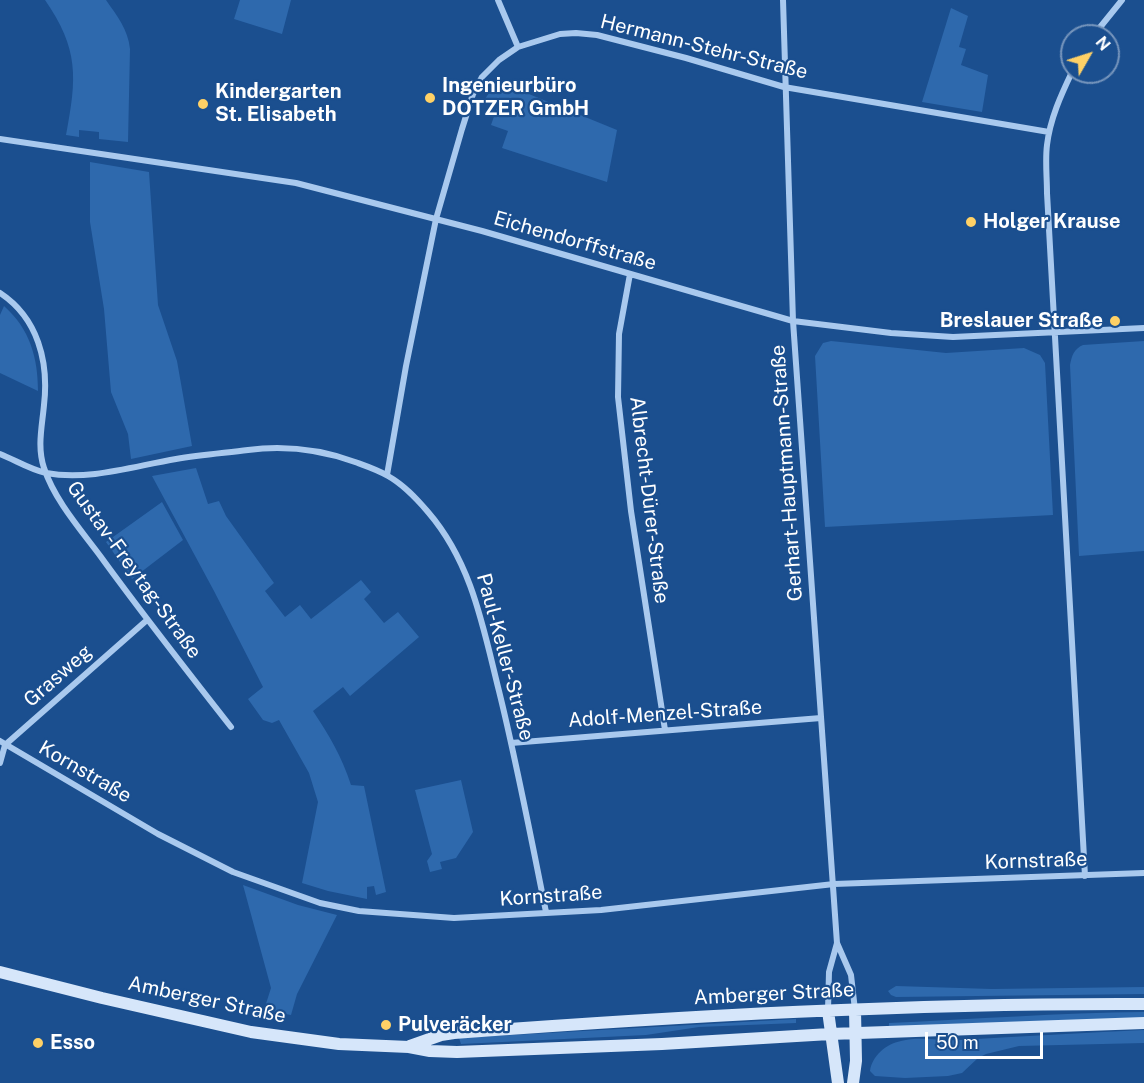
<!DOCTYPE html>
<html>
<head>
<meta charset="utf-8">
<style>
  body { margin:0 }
  #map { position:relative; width:1144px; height:1083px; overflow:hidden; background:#1b4f8f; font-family:"Public Sans",sans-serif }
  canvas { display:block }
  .north { position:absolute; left:1060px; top:24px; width:60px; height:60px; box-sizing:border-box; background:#1b4f8f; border:2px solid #7695bc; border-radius:50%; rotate:51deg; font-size:16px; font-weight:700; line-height:24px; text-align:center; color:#fff }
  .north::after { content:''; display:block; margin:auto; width:21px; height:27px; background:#ffd166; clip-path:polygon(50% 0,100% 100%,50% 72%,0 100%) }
  .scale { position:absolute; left:925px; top:1032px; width:118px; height:27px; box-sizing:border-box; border:3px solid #fff; border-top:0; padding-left:8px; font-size:18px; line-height:21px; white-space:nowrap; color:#fff; -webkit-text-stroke:4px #1b4f8f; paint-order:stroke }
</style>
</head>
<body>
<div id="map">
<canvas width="1144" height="1083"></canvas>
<div class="north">N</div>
<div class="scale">50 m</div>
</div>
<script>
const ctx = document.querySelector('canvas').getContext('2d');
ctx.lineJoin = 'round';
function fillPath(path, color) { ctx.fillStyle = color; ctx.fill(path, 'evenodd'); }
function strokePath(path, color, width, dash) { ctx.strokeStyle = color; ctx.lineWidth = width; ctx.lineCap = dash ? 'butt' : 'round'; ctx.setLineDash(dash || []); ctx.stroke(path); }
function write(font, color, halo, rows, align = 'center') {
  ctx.font = font + ' "Public Sans",sans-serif'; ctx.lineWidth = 4.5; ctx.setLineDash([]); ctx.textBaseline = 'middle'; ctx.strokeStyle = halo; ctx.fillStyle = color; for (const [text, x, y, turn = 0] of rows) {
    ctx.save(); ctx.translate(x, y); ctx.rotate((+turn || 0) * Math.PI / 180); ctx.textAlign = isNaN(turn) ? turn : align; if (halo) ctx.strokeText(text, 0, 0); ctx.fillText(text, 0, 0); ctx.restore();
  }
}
fillPath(new Path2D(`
  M 45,0 L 106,0 C 117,16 128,29 130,49 L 128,142 L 99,139 L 99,132 L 79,130 L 79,137 L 66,135 C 77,78 79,49 45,0 Z
  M 240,0 L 291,0 L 282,34 L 234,19 Z
  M 951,8 L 968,16 L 959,47 L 966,49 L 961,65 L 988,75 L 982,112 L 922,102 Z
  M 497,81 L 617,130 L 607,182 L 502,148 L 508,131 L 491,125 L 498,105 L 485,99 Z
  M 90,162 L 149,172 L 158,305 L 177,361 L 192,446 L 131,459 L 128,434 L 111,392 L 104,309 L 90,222 Z
  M 4,306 C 30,329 38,358 38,391 L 0,373 L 0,315 Z
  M 831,341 L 946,353 L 1024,348 L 1040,355 L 1045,363 L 1053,515 L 825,527 L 815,356 L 823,343 Z
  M 1144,341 L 1144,551 L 1079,556 L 1070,365 C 1072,355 1074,349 1083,345 Z
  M 196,468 L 208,504 L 219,501 L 226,516 L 274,583 L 265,591 L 285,617 L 300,605 L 311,619 L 361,580 L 371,592 L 364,599 L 384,623 L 398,612 L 419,637 L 350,696 L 343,687 L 313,711 C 329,735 342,757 351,785 L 364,786 L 386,892 L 376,895 L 374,886 L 367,887 L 367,899 L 328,891 L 302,883 L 318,802 L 309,773 L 279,720 L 272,723 L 263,720 L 248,699 L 263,687 L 214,591 L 152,476 Z
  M 162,502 L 183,540 L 132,579 L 106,542 Z
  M 461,780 L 473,832 L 456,858 L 440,862 L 442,869 L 430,872 L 427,861 L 432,854 L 415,790 Z
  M 243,885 L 298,905 L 337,915 L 297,994 L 291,1015 L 264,1010 L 271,988 Z
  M 896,986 L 992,989 L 1144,987 L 1144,994 L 896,997 L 891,995 L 888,991 Z
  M 1144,1012 L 1144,1019 L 889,1027 L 889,1023 C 974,1019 1059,1013 1144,1012 Z
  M 796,1019 L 796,1023 L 699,1027 L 646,1035 L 461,1044 L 459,1038 Z
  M 1144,1030 L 1144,1043 L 1019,1046 L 986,1054 L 978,1058 L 962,1073 L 948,1076 L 905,1078 L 875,1076 L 870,1071 C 872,1056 886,1044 901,1041 C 919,1036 941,1041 960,1040 C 1022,1036 1083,1033 1144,1030 Z`), '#2e69ad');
strokePath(new Path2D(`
  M 498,0 L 518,47
  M 783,0 L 793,321 L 837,943 L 829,972 L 828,1010
  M 1093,36 L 1122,0
  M 1072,72 C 1061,95 1050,119 1047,145 C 1045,160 1047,177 1047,193 L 1085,876
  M 0,139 L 296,183 L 482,231 L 793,321 L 891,333 L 953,337 L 1144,328
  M 630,274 L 619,334 L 618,397 L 631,511 L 665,730
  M 0,293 C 38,318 49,362 44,405 C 42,427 37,447 44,468 C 55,501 81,530 101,557 C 143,615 187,671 231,727
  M 0,454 C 15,460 31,470 46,473 C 89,481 134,466 176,459 C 200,455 224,453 248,450 C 286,445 319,449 355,462 C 366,466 378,470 388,476 C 404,485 416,498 428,512 C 472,563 483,627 499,691 C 517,764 531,838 546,912
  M 387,475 L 406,366 L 436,219 L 462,129 L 473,94 L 482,77 L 499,60 L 518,47 L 560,34 L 576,33 L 597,35 L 686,58 L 784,87 L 1049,132
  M 0,741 L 158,834 L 233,872 L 320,903 L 359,911 L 454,918 L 601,910 L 834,884 L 1144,873
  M 511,743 L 821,718
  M 0,763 L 5,745 L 147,620
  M 837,943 L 851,975 L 855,1010`), '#a9c9ee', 6);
strokePath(new Path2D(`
  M 0,972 L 102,998 L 251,1032 L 339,1044 L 409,1047 L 430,1051 L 457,1052 L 662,1044 L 830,1034 L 1144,1023
  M 828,1011 L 838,1083
  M 410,1046 L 441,1035 L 454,1033 C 683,1016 914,1003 1144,1004
  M 853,1083 L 856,1061 L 855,1010`), '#d6e6fa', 12);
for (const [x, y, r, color] of [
  [430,98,6,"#ffd166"],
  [203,104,6,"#ffd166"],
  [971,222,6,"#ffd166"],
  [1115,321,6,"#ffd166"],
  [386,1025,6,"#ffd166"],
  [38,1043,6,"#ffd166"]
]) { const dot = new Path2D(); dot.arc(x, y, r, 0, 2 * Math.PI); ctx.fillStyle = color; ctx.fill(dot); strokePath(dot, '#1b4f8f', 2); }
write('20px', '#fff', '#1b4f8f', [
  ["Hermann-Stehr-Straße",704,47,14],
  ["Eichendorffstraße",575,241,16],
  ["Gerhart-Hauptmann-Straße",787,473,-94],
  ["Albrecht-Dürer-Straße",649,500,83],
  ["Gustav-Freytag-Straße",134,570,54],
  ["Paul-Keller-Straße",505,657,75],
  ["Grasweg",58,676,-41],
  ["Adolf-Menzel-Straße",665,714,-4],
  ["Kornstraße",85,772,30],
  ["Kornstraße",1036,861,-2],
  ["Kornstraße",551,896,-4],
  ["Amberger Straße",774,994,-3],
  ["Amberger Straße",207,1000,12]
]);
write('bold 20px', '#fff', '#1b4f8f', [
  ["Ingenieurbüro",442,86],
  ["DOTZER GmbH",442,109],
  ["Kindergarten",215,92],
  ["St. Elisabeth",215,115],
  ["Holger Krause",983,222],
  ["Breslauer Straße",1103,321,"right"],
  ["Pulveräcker",398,1025],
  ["Esso",50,1043]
], 'left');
</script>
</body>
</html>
